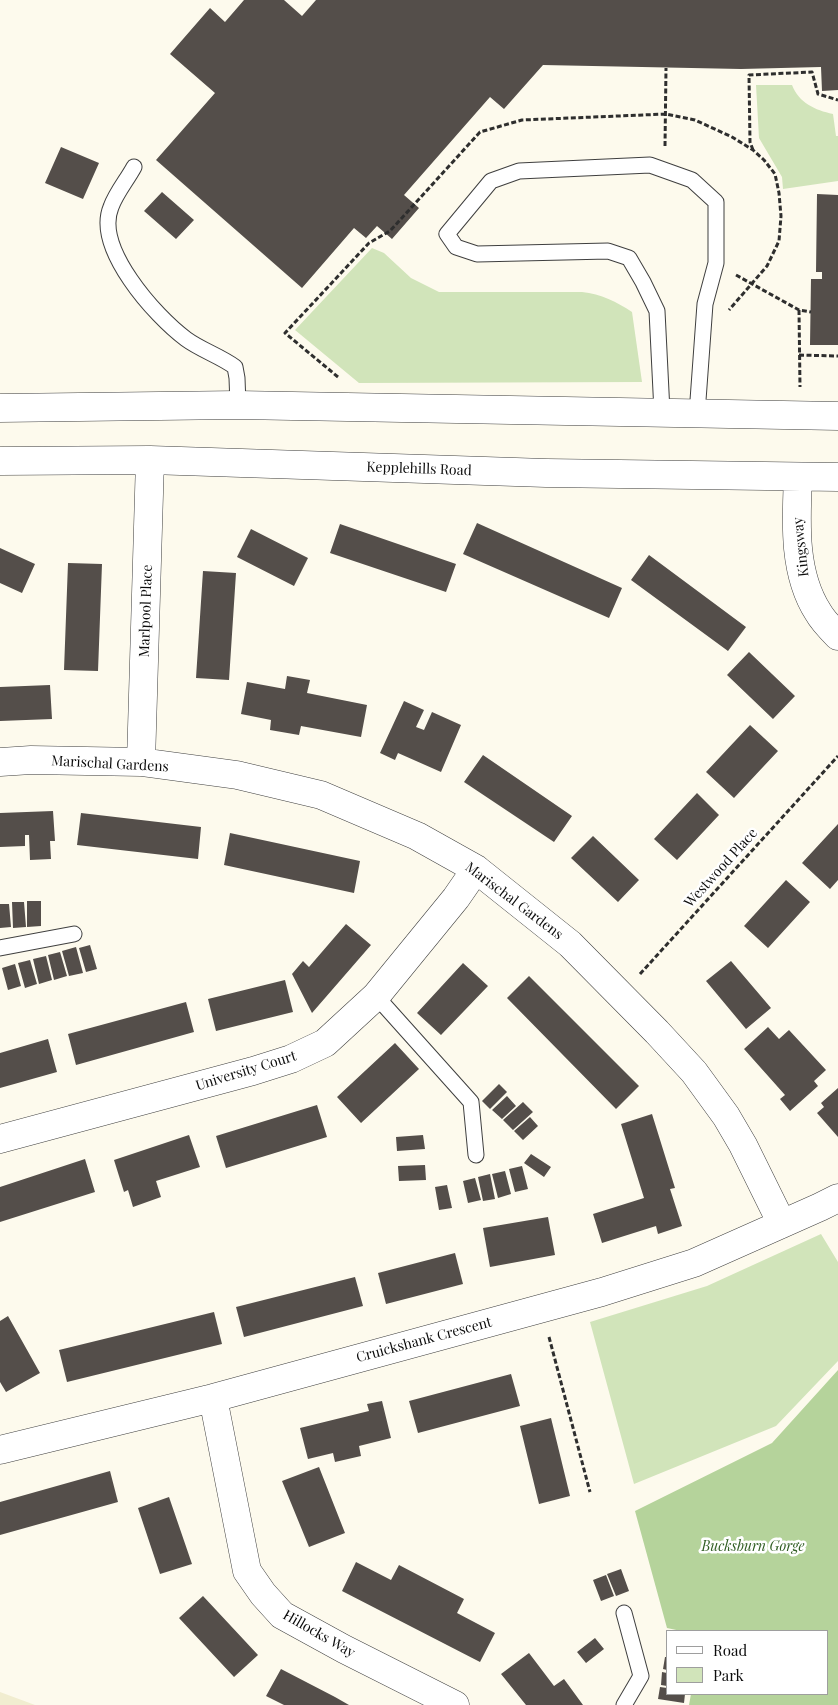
<!DOCTYPE html>
<html>
<head>
<meta charset="utf-8">
<style>
  body { margin:0 }
  #map { position:relative; width:838px; height:1705px; overflow:hidden; background:#fdfaed; font-family:"Playfair Display",serif }
  canvas { display:block }
  .legend { position:absolute; left:666px; top:1630px; width:162px; height:65px; box-sizing:border-box; background:#fff; border:1px solid #9e9e9e; margin:0; padding:6px 9px; list-style:none; font-size:15px; color:#0c0c0c }
  .legend li { display:flex; align-items:center; gap:10px; height:25px }
  .legend b { width:25px; border:1px solid #9e9e9e }
</style>
</head>
<body>
<div id="map">
<canvas width="838" height="1705"></canvas>
<ul class="legend">
<li><b style="height:6px;background:#fff"></b>Road</li>
<li><b style="height:14px;background:#d1e4ba"></b>Park</li>
</ul>
</div>
<script>
const ctx = document.querySelector('canvas').getContext('2d');
ctx.lineJoin = 'round';
function fillPath(path, color) { ctx.fillStyle = color; ctx.fill(path, 'evenodd'); }
function strokePath(path, color, width, dash) { ctx.strokeStyle = color; ctx.lineWidth = width; ctx.lineCap = dash ? 'butt' : 'round'; ctx.setLineDash(dash || []); ctx.stroke(path); }
function write(font, color, halo, rows, align = 'center') {
  ctx.font = font + ' "Playfair Display",serif'; ctx.lineWidth = 5; ctx.setLineDash([]); ctx.textBaseline = 'middle'; ctx.strokeStyle = halo; ctx.fillStyle = color; for (const [text, x, y, turn = 0] of rows) {
    ctx.save(); ctx.translate(x, y); ctx.rotate((+turn || 0) * Math.PI / 180); ctx.textAlign = isNaN(turn) ? turn : align; if (halo) ctx.strokeText(text, 0, 0); ctx.fillText(text, 0, 0); ctx.restore();
  }
}
fillPath(new Path2D(`
  M 0,1692 L 35,1705 L 0,1705 Z`), '#f1edd0');
fillPath(new Path2D(`
  M 756,85 L 792,85 C 799,103 815,110 833,114 L 836,136 L 838,136 L 838,181 L 783,189 L 782,177 L 759,138 Z
  M 372,248 L 384,253 L 411,278 L 439,292 L 582,292 C 601,294 617,302 632,312 L 642,382 L 359,383 L 295,330 Z
  M 821,1234 L 838,1262 L 838,1361 L 776,1426 L 634,1484 L 590,1322 L 707,1286 Z`), '#d1e4ba');
fillPath(new Path2D(`
  M 838,1370 L 838,1705 L 689,1705 L 691,1694 L 827,1694 L 827,1631 L 681,1631 L 667,1628 L 635,1511 L 772,1443 Z`), '#b5d39b');
fillPath(new Path2D(`
  M 244,0 L 284,0 L 302,16 L 316,0 L 838,0 L 838,90 L 822,91 L 821,67 L 741,69 L 543,65 L 504,109 L 490,97 L 404,195 L 419,208 L 392,239 L 377,226 L 366,238 L 354,228 L 302,288 L 156,160 L 215,93 L 170,54 L 210,8 L 225,22 Z
  M 61,147 L 99,163 L 83,199 L 45,183 Z
  M 162,192 L 194,220 L 176,239 L 144,211 Z
  M 817,194 L 838,195 L 838,345 L 810,345 L 811,279 L 822,279 L 822,272 L 816,272 Z
  M 477,523 L 622,588 L 609,618 L 463,554 Z
  M 340,524 L 456,564 L 446,592 L 330,553 Z
  M 251,529 L 308,558 L 294,586 L 237,557 Z
  M 0,548 L 35,564 L 22,593 L 0,583 Z
  M 649,555 L 746,627 L 728,651 L 631,580 Z
  M 68,563 L 102,564 L 98,671 L 64,670 Z
  M 203,571 L 236,573 L 229,680 L 196,678 Z
  M 749,652 L 795,696 L 773,719 L 727,675 Z
  M 287,676 L 310,680 L 307,693 L 367,705 L 361,737 L 301,726 L 299,735 L 270,730 L 271,720 L 241,714 L 247,682 L 285,689 Z
  M 50,685 L 52,719 L 0,721 L 0,687 Z
  M 404,701 L 424,710 L 416,727 L 424,730 L 432,712 L 461,725 L 441,772 L 398,753 L 395,760 L 380,753 Z
  M 750,725 L 778,751 L 734,798 L 706,772 Z
  M 483,755 L 572,816 L 554,842 L 464,782 Z
  M 697,793 L 719,815 L 677,860 L 654,839 Z
  M 53,811 L 55,841 L 50,841 L 51,859 L 30,860 L 29,835 L 25,835 L 25,846 L 0,847 L 0,813 Z
  M 81,813 L 201,827 L 198,859 L 77,845 Z
  M 838,824 L 838,880 L 830,889 L 802,863 Z
  M 230,833 L 360,861 L 354,893 L 224,865 Z
  M 593,836 L 639,880 L 618,902 L 571,858 Z
  M 786,880 L 810,902 L 768,948 L 744,926 Z
  M 27,901 L 41,901 L 41,926 L 27,927 Z
  M 12,902 L 24,902 L 26,927 L 13,928 Z
  M 0,904 L 9,904 L 11,927 L 0,928 Z
  M 346,924 L 371,945 L 312,1013 L 292,974 L 303,961 L 309,967 Z
  M 90,945 L 97,969 L 86,972 L 79,948 Z
  M 76,947 L 83,973 L 69,976 L 62,951 Z
  M 60,952 L 67,976 L 54,980 L 48,955 Z
  M 46,956 L 52,980 L 39,984 L 33,959 Z
  M 30,960 L 37,984 L 25,988 L 18,963 Z
  M 731,961 L 771,1008 L 746,1029 L 706,981 Z
  M 463,963 L 488,986 L 441,1035 L 417,1013 Z
  M 15,964 L 21,986 L 8,990 L 2,968 Z
  M 529,976 L 639,1086 L 616,1109 L 507,998 Z
  M 285,980 L 293,1012 L 216,1031 L 208,999 Z
  M 186,1002 L 194,1032 L 76,1065 L 68,1034 Z
  M 768,1027 L 779,1039 L 789,1030 L 826,1070 L 814,1081 L 818,1086 L 790,1111 L 780,1099 L 785,1095 L 744,1049 Z
  M 48,1039 L 57,1072 L 0,1088 L 0,1053 Z
  M 395,1043 L 419,1069 L 361,1123 L 337,1097 Z
  M 499,1084 L 507,1092 L 490,1109 L 482,1101 Z
  M 838,1088 L 838,1137 L 817,1113 L 824,1107 L 821,1103 Z
  M 507,1096 L 516,1106 L 502,1119 L 492,1110 Z
  M 523,1102 L 533,1112 L 513,1130 L 503,1120 Z
  M 317,1105 L 327,1137 L 226,1168 L 216,1136 Z
  M 652,1114 L 675,1188 L 670,1189 L 682,1226 L 658,1234 L 656,1226 L 602,1243 L 593,1214 L 644,1198 L 621,1124 Z
  M 530,1117 L 538,1126 L 523,1140 L 514,1131 Z
  M 189,1135 L 200,1167 L 156,1181 L 161,1197 L 133,1207 L 128,1190 L 124,1192 L 114,1160 Z
  M 423,1135 L 425,1149 L 397,1151 L 396,1137 Z
  M 531,1154 L 551,1167 L 544,1177 L 524,1163 Z
  M 85,1159 L 95,1192 L 0,1222 L 0,1187 Z
  M 425,1165 L 426,1180 L 399,1181 L 398,1166 Z
  M 522,1166 L 528,1189 L 515,1192 L 509,1169 Z
  M 505,1171 L 511,1194 L 498,1198 L 492,1174 Z
  M 490,1174 L 495,1199 L 483,1201 L 478,1177 Z
  M 475,1178 L 481,1200 L 468,1203 L 463,1181 Z
  M 447,1185 L 452,1208 L 439,1210 L 435,1187 Z
  M 548,1217 L 555,1255 L 490,1267 L 483,1228 Z
  M 455,1253 L 463,1284 L 386,1304 L 378,1273 Z
  M 355,1277 L 363,1306 L 244,1337 L 236,1307 Z
  M 214,1312 L 222,1344 L 67,1382 L 59,1350 Z
  M 8,1316 L 40,1373 L 6,1392 L 0,1382 L 0,1321 Z
  M 511,1374 L 520,1406 L 418,1433 L 409,1401 Z
  M 382,1401 L 391,1438 L 359,1446 L 361,1456 L 335,1462 L 333,1453 L 308,1459 L 300,1428 L 369,1411 L 367,1404 Z
  M 551,1418 L 570,1496 L 539,1504 L 520,1426 Z
  M 319,1467 L 345,1533 L 309,1547 L 282,1481 Z
  M 110,1471 L 118,1502 L 0,1535 L 0,1502 Z
  M 169,1497 L 192,1564 L 160,1574 L 138,1508 Z
  M 356,1562 L 391,1580 L 399,1565 L 464,1599 L 457,1613 L 495,1633 L 480,1662 L 342,1591 Z
  M 621,1569 L 629,1591 L 616,1596 L 607,1574 Z
  M 606,1575 L 614,1596 L 601,1601 L 593,1580 Z
  M 203,1596 L 258,1655 L 234,1677 L 179,1618 Z
  M 595,1638 L 604,1649 L 586,1663 L 577,1652 Z
  M 529,1653 L 554,1686 L 564,1679 L 583,1705 L 526,1705 L 501,1674 Z
  M 665,1657 L 667,1657 L 667,1670 L 663,1669 Z
  M 281,1669 L 335,1697 L 349,1705 L 284,1705 L 266,1696 Z
  M 662,1672 L 667,1673 L 667,1686 L 661,1685 Z
  M 660,1687 L 667,1688 L 667,1694 L 685,1694 L 684,1703 L 658,1699 Z`), '#544e4a');
const service = new Path2D(`
  M 134,167 C 127,180 116,193 111,207 C 94,248 155,316 186,339 C 201,350 220,356 235,367 L 237,378 L 238,405
  M 662,412 L 657,311 L 643,282 L 629,258 L 608,251 L 477,254 L 456,247 L 447,234 L 491,181 L 519,171 L 650,165 L 692,180 L 716,202 L 716,263 L 705,304 L 697,414
  M 0,948 L 74,934
  M 376,996 L 471,1102 L 476,1155
  M 624,1613 L 641,1676 L 624,1705`);
const minor = new Path2D(`
  M 0,461 L 150,460 L 546,473 L 838,477
  M 798,477 C 796,522 793,573 818,612 C 823,621 831,629 838,636
  M 0,762 L 31,760 L 141,762 L 237,775 L 321,795 L 417,836 L 476,869 L 570,944 L 657,1032 L 694,1072 L 726,1116 L 743,1145 L 782,1224
  M 141,762 L 150,460
  M 0,1139 L 253,1071 L 291,1059 L 325,1043 L 376,996 L 456,898 L 476,869
  M 213,1398 L 247,1571 L 263,1594 L 282,1615 L 344,1649 L 455,1705
  M 0,1450 L 213,1398 L 602,1292 L 694,1263 L 820,1207 L 838,1198`);
const tertiary = new Path2D(`
  M 0,408 L 238,405 L 838,416`);
strokePath(service, '#3f3f3f', 17);
strokePath(minor, '#3f3f3f', 29);
strokePath(tertiary, '#3f3f3f', 29);
strokePath(new Path2D(`
  M 665,146 L 666,68
  M 753,150 L 750,142 L 749,75 L 812,72 L 818,94 L 838,100
  M 736,275 L 799,310 L 811,312
  M 799,310 L 800,387
  M 799,355 L 838,356
  M 338,377 L 285,333 L 369,243 L 390,231 L 480,132 L 522,120 L 666,114 L 695,120 L 732,137 L 753,150 L 764,160 L 775,174 L 779,193 L 781,216 L 779,241 L 767,266 L 729,310
  M 640,974 L 838,756
  M 549,1337 L 590,1492`), '#2e2e2e', 3, [5, 2.5]);
strokePath(service, '#fff', 15);
strokePath(minor, '#fff', 28);
strokePath(tertiary, '#fff', 28);
write('14px', '#0c0c0c', '#fff', [
  ["Kepplehills Road",419,469,2],
  ["Kingsway",801,547,-96],
  ["Marlpool Place",146,611,-88],
  ["Marischal Gardens",110,764,3],
  ["Westwood Place",721,868,-48],
  ["Marischal Gardens",514,901,37],
  ["University Court",246,1071,-17],
  ["Cruickshank Crescent",424,1340,-15],
  ["Hillocks Way",319,1634,30]
]);
write('italic 14px', '#305d23', '#fff', [
  ["Bucksburn Gorge",753,1547]
]);
</script>
</body>
</html>
